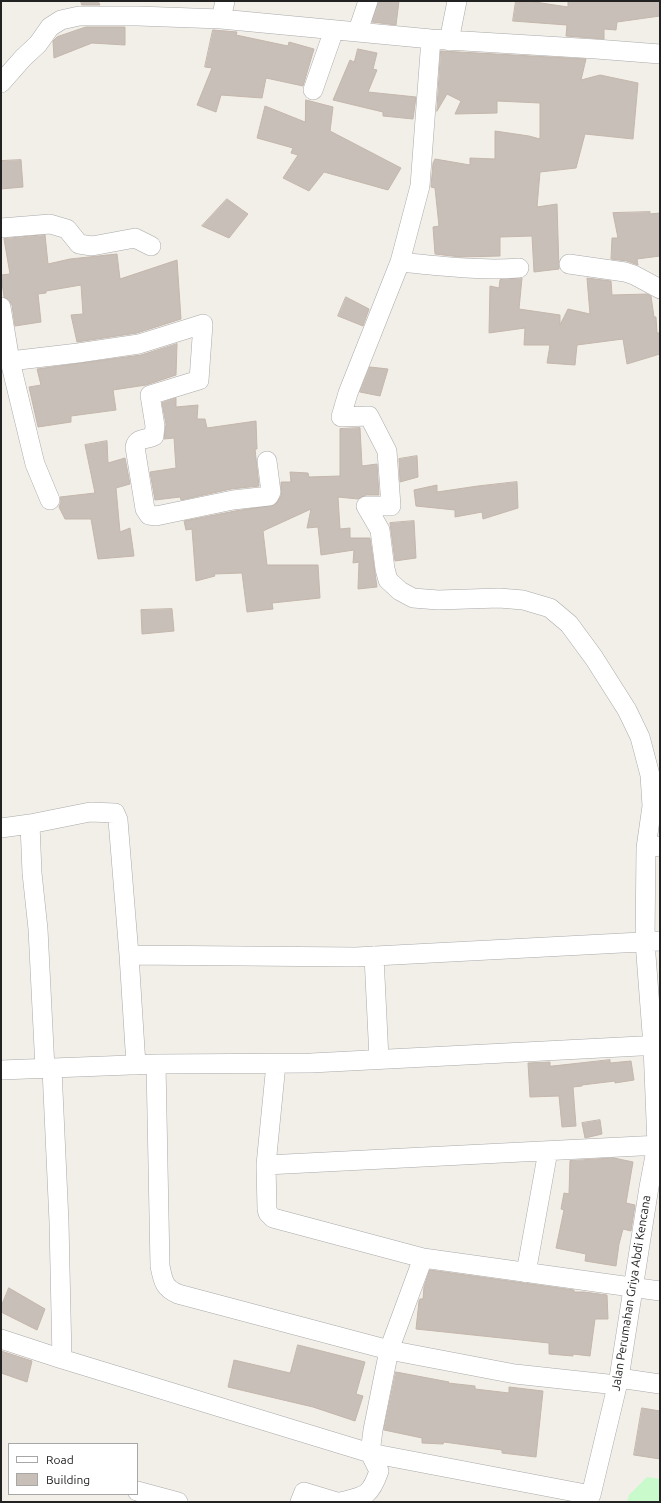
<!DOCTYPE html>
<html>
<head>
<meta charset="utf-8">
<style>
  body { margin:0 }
  #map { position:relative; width:661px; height:1503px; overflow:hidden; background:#f2efe9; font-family:Ubuntu,sans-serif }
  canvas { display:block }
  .frame { position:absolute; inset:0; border:2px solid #222; pointer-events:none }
  .legend { position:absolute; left:8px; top:1443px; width:130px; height:52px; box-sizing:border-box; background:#fff; border:1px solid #a7a7a7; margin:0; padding:5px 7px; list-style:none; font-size:12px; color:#222 }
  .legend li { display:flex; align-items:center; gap:8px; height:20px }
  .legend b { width:20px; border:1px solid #a7a7a7 }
</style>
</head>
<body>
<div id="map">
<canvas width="661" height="1503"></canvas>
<div class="frame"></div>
<ul class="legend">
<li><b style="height:5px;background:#fff"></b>Road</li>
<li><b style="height:11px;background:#c7bfb8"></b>Building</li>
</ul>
</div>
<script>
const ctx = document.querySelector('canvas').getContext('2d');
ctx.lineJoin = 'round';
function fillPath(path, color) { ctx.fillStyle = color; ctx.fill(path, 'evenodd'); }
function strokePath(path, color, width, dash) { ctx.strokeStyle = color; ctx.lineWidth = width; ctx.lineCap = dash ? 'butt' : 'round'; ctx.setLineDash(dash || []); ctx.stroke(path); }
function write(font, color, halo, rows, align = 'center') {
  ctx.font = font + ' Ubuntu,sans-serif'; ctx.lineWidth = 3; ctx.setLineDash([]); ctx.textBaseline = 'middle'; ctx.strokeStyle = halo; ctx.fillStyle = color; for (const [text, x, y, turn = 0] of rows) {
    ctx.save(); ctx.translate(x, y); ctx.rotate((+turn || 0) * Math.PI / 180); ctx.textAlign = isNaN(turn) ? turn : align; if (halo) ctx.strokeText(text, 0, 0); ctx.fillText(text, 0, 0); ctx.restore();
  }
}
fillPath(new Path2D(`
  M 647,1477 L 660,1479 L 660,1502 L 627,1502 L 629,1495 Z`), '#c8facc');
const building = new Path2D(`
  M 81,1 L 98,1 L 100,5 L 82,5 Z
  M 379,1 L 399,1 L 396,25 L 372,22 Z
  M 516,1 L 528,1 L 568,7 L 568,1 L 660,1 L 660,16 L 617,22 L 616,30 L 604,29 L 604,39 L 566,36 L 567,25 L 513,21 Z
  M 86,27 L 125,27 L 125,45 L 92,43 L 54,58 L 53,41 L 57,37 Z
  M 213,30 L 237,32 L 236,35 L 288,46 L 289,42 L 314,49 L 303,86 L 266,78 L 262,98 L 221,95 L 216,112 L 197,105 L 212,68 L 205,67 Z
  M 358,49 L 377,53 L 373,69 L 377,70 L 368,92 L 416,97 L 413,119 L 383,116 L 383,112 L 333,100 L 350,60 L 354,62 Z
  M 441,51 L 586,59 L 581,80 L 600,75 L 638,83 L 633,139 L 585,134 L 576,168 L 540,172 L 537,207 L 557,204 L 559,269 L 534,272 L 532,236 L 500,237 L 500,256 L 460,257 L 435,254 L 433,227 L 439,226 L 435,188 L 431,187 L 433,163 L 435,159 L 470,165 L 470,158 L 495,159 L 495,131 L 529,136 L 540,139 L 540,103 L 497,101 L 497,113 L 455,114 L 461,101 L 447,94 L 437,111 Z
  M 306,100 L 333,107 L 330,131 L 401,168 L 388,190 L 324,172 L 309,191 L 283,178 L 298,155 L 291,153 L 293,148 L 257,138 L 265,106 L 305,122 Z
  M 21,160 L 23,187 L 1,189 L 1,161 Z
  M 227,199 L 248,214 L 229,238 L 202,226 Z
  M 650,212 L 650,214 L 660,213 L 660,256 L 637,259 L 638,265 L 627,261 L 611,259 L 612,238 L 618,238 L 613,213 Z
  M 45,235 L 48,264 L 70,259 L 117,254 L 120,279 L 177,260 L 181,319 L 137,333 L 77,342 L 71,315 L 83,314 L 81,285 L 46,291 L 46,293 L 38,294 L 41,322 L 15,326 L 12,305 L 9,300 L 4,297 L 1,275 L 10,274 L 4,239 Z
  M 522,278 L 519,309 L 560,315 L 560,325 L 568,309 L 590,314 L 587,278 L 611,281 L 612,295 L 647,294 L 651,296 L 654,317 L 656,317 L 657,333 L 660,333 L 660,354 L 627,364 L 623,339 L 577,345 L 575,365 L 547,363 L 550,345 L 524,345 L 525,328 L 489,333 L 490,286 L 499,288 L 500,280 Z
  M 346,297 L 369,309 L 363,326 L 338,316 Z
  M 177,344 L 176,375 L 146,385 L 113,390 L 116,410 L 71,416 L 71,422 L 38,427 L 29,387 L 41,385 L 37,369 L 141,355 Z
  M 370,367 L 388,369 L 380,396 L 360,392 Z
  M 176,398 L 176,407 L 198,405 L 197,419 L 205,419 L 207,428 L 256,421 L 257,449 L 255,449 L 259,486 L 231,489 L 181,500 L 180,497 L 155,500 L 150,472 L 176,468 L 174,438 L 164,439 L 166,424 L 162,403 Z
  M 360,428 L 362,466 L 377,464 L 379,495 L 366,495 L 358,499 L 338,497 L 340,529 L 350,528 L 350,538 L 370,538 L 377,587 L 358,589 L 359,562 L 353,563 L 354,550 L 321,555 L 318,527 L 307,528 L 311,509 L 263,531 L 267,565 L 318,565 L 320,598 L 272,603 L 273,609 L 247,612 L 242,573 L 214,574 L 215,576 L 196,581 L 192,529 L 186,530 L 184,521 L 235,511 L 275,505 L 281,496 L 281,482 L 291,482 L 290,472 L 308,473 L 309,477 L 340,476 L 340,429 Z
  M 107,441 L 108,463 L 125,458 L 130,484 L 116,488 L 120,532 L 130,528 L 134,556 L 98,559 L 91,519 L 65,519 L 59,507 L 61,502 L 60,497 L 95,493 L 85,445 Z
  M 417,456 L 418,477 L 400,482 L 399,459 Z
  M 517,482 L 518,508 L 483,519 L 482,512 L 455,517 L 455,510 L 416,506 L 414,490 L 437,485 L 437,492 L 478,486 Z
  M 414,521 L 416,558 L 395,561 L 390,523 Z
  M 172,609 L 174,631 L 142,634 L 141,610 Z
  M 610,1060 L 610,1063 L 631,1061 L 634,1080 L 615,1083 L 615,1081 L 582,1085 L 582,1086 L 573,1087 L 576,1126 L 562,1127 L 559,1096 L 530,1097 L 528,1063 L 550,1062 L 550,1066 Z
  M 600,1120 L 602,1134 L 585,1138 L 582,1123 Z
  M 614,1158 L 633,1162 L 626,1203 L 635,1205 L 631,1231 L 623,1229 L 619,1244 L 616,1266 L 585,1261 L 586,1254 L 556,1248 L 564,1210 L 561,1209 L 564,1193 L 569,1194 L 570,1161 Z
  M 430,1270 L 574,1290 L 574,1292 L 584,1292 L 607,1295 L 608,1319 L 595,1319 L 590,1356 L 573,1354 L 573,1356 L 549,1354 L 549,1343 L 416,1329 L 419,1301 L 420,1299 L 423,1299 L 424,1287 Z
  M 9,1288 L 45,1309 L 37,1330 L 1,1312 L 1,1307 Z
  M 298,1345 L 365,1362 L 356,1394 L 363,1396 L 355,1421 L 313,1407 L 228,1387 L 234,1360 L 290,1373 Z
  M 1,1351 L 32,1361 L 27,1382 L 1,1373 Z
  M 396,1372 L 449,1382 L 448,1383 L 475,1386 L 475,1389 L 509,1393 L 509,1387 L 543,1391 L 536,1457 L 502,1453 L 502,1450 L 444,1442 L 443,1444 L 422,1443 L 422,1438 L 384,1430 Z
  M 642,1408 L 660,1411 L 660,1459 L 634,1455 Z`);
fillPath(building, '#c7bfb8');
strokePath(building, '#c4b6ab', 1);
const street = new Path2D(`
  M 221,19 L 225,1
  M 358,31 L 368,1
  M 431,39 L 420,186 L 400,262 L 348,393 L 341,417 L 369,416 L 387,451 L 391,506 L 366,506 L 380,530 L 385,569 L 388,580 L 400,591 L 413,598 L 438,600 L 499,598 L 523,600 L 550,608 L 569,624 L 594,658 L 627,710 L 640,737 L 650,775 L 652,806 L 646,848
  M 449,41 L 457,1
  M 1,83 L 23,58 L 38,44 L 50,27 L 61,20 L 79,16 L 138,16 L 221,19 L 431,39 L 596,49 L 660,54
  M 313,90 L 334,30
  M 1,228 L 50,224 L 67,229 L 79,244 L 92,246 L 135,238 L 151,246
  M 400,262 C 440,266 480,271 519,268
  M 569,264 L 625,272 L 634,275 L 660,289
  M 1,307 L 10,361 L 78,353 L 139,344 L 203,324 L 199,380 L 150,395 L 155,426 L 154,436 C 147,440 137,437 135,447 L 145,509 L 149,515 L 156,516 L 233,500 L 269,496 L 271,492 L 267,461
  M 10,361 L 35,464 L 50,500
  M 30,824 L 32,873 L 38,929 L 45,1069
  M 1,828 L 30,824 L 90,812 L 115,813 L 118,820 L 129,955 L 356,957 L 660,941
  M 129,955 L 136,1065
  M 374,956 L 379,1059
  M 156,1064 L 160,1266 C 163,1281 164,1288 178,1294 L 389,1350 L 515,1374 L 617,1385
  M 276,1064 L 266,1165 L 267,1209 L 268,1213 L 273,1218 L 423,1258 L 660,1291
  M 52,1069 L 59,1222 L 62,1359 L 370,1453 L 591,1495 L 619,1378 L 649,1187 L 657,1145 L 653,1046 L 645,942 L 646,848 L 660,846
  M 1,1070 L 156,1064 L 311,1063 L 660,1045
  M 266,1165 L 660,1145
  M 526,1273 L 548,1151
  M 1,1339 L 62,1359
  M 619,1378 L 660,1384
  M 137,1491 L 178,1502
  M 300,1502 L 304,1492 L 337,1502
  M 340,1502 C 365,1496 370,1497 379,1471 L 370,1453 L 373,1430 L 389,1350 L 423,1258`);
strokePath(street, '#a9a9a9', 20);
strokePath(street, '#fff', 19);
write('12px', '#222', '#fff', [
  ["Jalan Perumahan Griya Abdi Kencana",631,1293,-81]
]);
</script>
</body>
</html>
